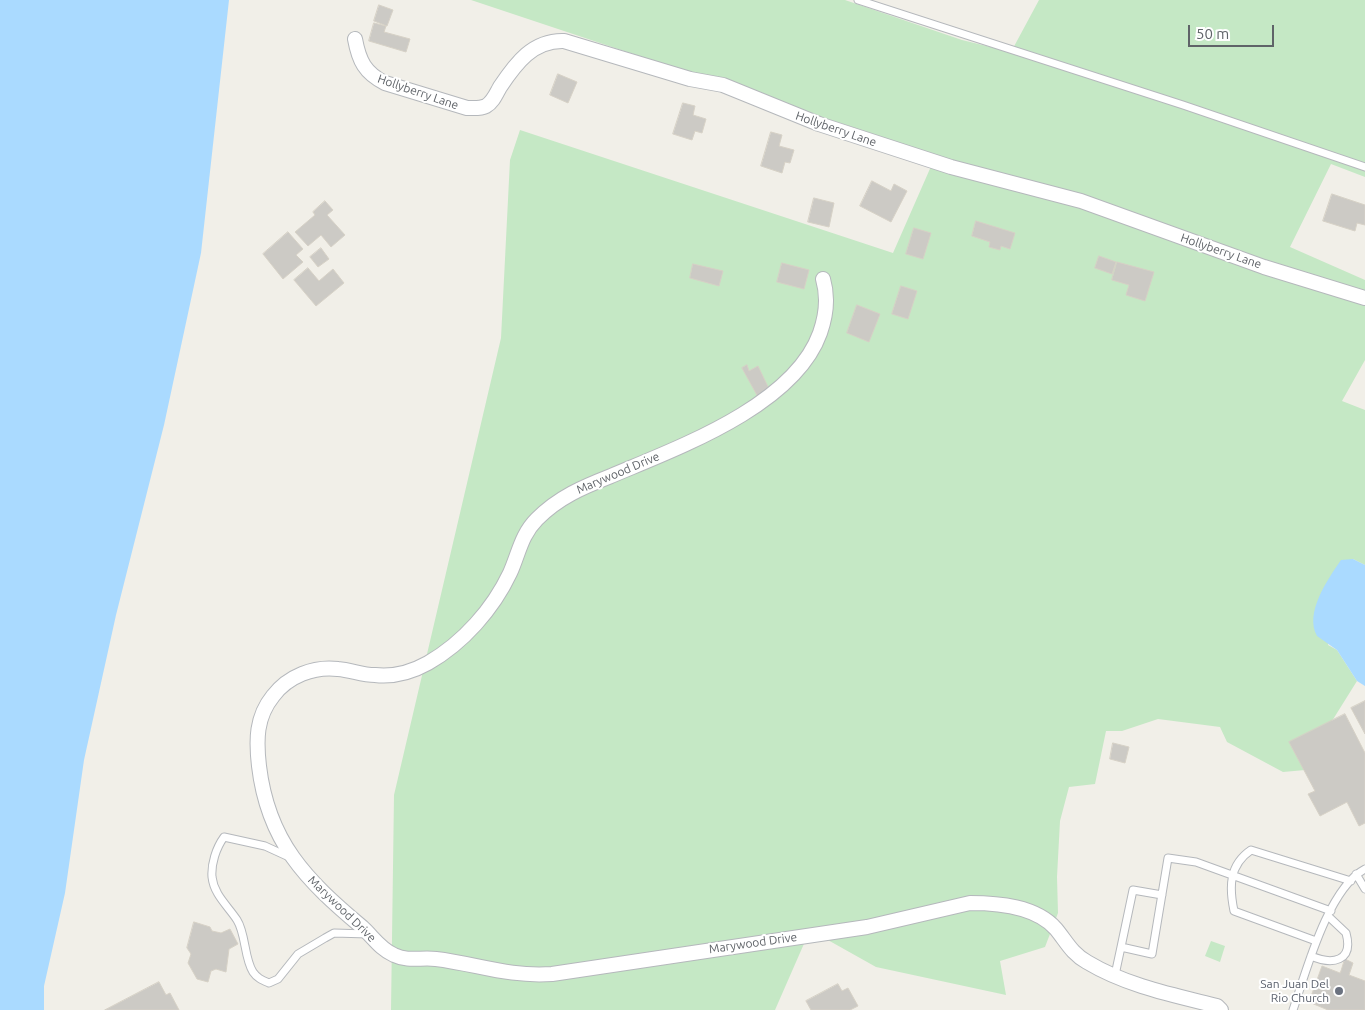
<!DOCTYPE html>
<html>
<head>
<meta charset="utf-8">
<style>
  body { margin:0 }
  #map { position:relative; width:1365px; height:1010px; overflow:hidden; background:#f1efe8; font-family:Ubuntu,sans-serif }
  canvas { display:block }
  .scale { position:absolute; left:1188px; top:25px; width:86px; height:22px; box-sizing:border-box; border:2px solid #5f6368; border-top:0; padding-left:6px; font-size:15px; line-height:18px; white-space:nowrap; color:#5f6368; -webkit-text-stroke:4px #fff; paint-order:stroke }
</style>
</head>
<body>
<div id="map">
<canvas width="1365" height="1010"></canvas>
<div class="scale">50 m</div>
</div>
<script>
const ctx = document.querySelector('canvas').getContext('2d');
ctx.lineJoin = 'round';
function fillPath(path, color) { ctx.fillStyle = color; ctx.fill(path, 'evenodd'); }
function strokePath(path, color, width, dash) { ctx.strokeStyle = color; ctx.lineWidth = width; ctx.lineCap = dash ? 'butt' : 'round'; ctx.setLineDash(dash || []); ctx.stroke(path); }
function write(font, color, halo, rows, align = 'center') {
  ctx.font = font + ' Ubuntu,sans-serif'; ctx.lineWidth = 4; ctx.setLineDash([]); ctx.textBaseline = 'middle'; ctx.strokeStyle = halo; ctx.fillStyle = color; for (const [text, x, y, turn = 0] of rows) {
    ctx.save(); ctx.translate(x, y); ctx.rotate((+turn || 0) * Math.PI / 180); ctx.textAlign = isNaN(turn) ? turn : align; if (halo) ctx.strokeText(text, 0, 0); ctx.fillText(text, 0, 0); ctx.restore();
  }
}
fillPath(new Path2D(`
  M 471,0 L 845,0 L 962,40 L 1011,52 L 1039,0 L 1365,0 L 1365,177 L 1331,164 L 1290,247 L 1365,280 L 1365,360 L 1342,401 L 1365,410 L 1365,565 L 1353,559 L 1328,645 L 1337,650 L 1357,681 L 1327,729 L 1316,769 L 1283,772 L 1227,742 L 1220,727 L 1158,719 L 1122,731 L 1106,731 L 1095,784 L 1069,787 L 1060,821 L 1057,877 L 1058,913 L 1045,947 L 1000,961 L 1006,995 L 876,967 L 810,930 L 775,1010 L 391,1010 L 394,795 L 501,338 L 510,160 L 520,130 L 893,253 L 936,155 Z
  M 1211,941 L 1225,946 L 1220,962 L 1205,956 Z`), '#c5e8c5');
fillPath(new Path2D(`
  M 0,0 L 229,0 L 201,253 L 164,425 L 116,615 L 84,760 L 65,893 L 44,986 L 44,1010 L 0,1010 Z
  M 1353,559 L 1365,565 L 1365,686 L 1357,681 L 1337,650 L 1317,636 C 1304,613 1328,579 1341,560 Z`), '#aadaff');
const building = new Path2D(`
  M 379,5 L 393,10 L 387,26 L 374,21 Z
  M 374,23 L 386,26 L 384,32 L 410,39 L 406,52 L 369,41 Z
  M 558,74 L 577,82 L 568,103 L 550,95 Z
  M 683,103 L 695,106 L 693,115 L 706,119 L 702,133 L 695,131 L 692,140 L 673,134 Z
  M 771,132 L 782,135 L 779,146 L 794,150 L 790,163 L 785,162 L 782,173 L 761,166 Z
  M 872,181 L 891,191 L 894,184 L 907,191 L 891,222 L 860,206 Z
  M 1332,194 L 1365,205 L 1365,225 L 1357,223 L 1355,231 L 1323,221 Z
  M 814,198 L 834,203 L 829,227 L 808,222 Z
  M 325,201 L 333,210 L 327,215 L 345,235 L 331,247 L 321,235 L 308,246 L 295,232 L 315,215 L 313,212 Z
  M 976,221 L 1015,233 L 1010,249 L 1001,246 L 1000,250 L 989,247 L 990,242 L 972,236 Z
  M 914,228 L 931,233 L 923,259 L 906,254 Z
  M 288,232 L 303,249 L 296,255 L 303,262 L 283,279 L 263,254 Z
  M 321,248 L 329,259 L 318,267 L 310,257 Z
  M 1099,256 L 1116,262 L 1112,274 L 1095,268 Z
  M 1117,262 L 1154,272 L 1145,301 L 1126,295 L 1129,285 L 1112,280 Z
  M 782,263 L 809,270 L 804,289 L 777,282 Z
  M 693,264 L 723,271 L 719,286 L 690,278 Z
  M 308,268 L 319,281 L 333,269 L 344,283 L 316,306 L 294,280 Z
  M 901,286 L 917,291 L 908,319 L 892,314 Z
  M 857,305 L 880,314 L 869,342 L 847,333 Z
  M 747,365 L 749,371 L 758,366 L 770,391 L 758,397 L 742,368 Z
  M 1365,701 L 1365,734 L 1351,708 Z
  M 1345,714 L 1365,753 L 1365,823 L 1359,826 L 1347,802 L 1320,816 L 1308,794 L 1315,791 L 1289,742 Z
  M 1113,743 L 1129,747 L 1125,763 L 1110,759 Z
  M 194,922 L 210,927 L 212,931 L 221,933 L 230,929 L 238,944 L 229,949 L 226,972 L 216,969 L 211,971 L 208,982 L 197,979 L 188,963 L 191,954 L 187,948 Z
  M 1345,959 L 1353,963 L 1349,975 L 1365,981 L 1365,1010 L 1328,1010 L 1309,1002 L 1322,966 L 1340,973 Z
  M 159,982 L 166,995 L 170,993 L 179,1010 L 105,1010 Z
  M 838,984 L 842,991 L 848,988 L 858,1006 L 850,1010 L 811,1010 L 806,1001 Z`);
fillPath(building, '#cccac5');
strokePath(building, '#d6d1c6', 1);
const lane = new Path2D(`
  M 858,0 L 1183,105 L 1365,167
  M 289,857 L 265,846 L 224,837 C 216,848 211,864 212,877 C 214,895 228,906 237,920 C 246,934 244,958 253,972 C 257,978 262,980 269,983 L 278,979 L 298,954 L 325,938 L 334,933 L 368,934
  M 1356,874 L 1365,889
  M 1316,941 L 1234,911 C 1229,887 1229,865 1251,850 L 1351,881
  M 1121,947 L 1133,890 L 1162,895
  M 1311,956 C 1332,965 1354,962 1346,933 L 1328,916
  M 1115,975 L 1121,947 L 1152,954 L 1168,858 L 1196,862 L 1331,911
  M 1293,1010 C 1306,972 1328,888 1365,869`);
const street = new Path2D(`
  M 355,39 C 359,61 365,73 385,83 L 467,108 C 473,108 480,109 486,106 C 493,102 496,94 500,87 C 516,63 533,40 564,41 L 690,79 L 723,85 L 819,124 L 951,167 L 1081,201 L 1264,267 L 1365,298
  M 823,279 C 828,296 826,316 820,333 C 794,406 677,448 611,476 C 583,487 559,497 537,519 C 521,535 519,553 510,573 C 493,609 463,643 428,663 C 412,672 393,677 375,675 C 362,675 351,670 338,669 C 314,666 288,676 273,696 C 256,717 256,740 259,766 C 268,842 306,880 362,927 C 373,937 380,949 394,955 C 409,962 421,957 436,959 C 477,964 508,977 552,974 L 867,927 L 970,903 C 998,903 1036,906 1056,929 C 1066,941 1072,954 1087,962 C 1127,986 1173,995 1217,1006 L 1221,1010`);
strokePath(lane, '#b5b8bc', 9);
strokePath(street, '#b5b8bc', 16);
strokePath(lane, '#fff', 7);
strokePath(street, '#fff', 14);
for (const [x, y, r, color] of [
  [1339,991,5,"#6b7280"]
]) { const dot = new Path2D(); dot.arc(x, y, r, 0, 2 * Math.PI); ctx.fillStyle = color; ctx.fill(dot); strokePath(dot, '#fff', 2); }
write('12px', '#5f6368', '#fff', [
  ["Hollyberry Lane",418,92,19],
  ["Hollyberry Lane",836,129,19],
  ["Hollyberry Lane",1221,251,19],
  ["Marywood Drive",618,473,-23],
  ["Marywood Drive",342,909,44],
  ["Marywood Drive",753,943,-8]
]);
write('12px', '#5b616d', '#fff', [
  ["San Juan Del",1329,984],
  ["Rio Church",1329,998]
], 'right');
</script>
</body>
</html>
